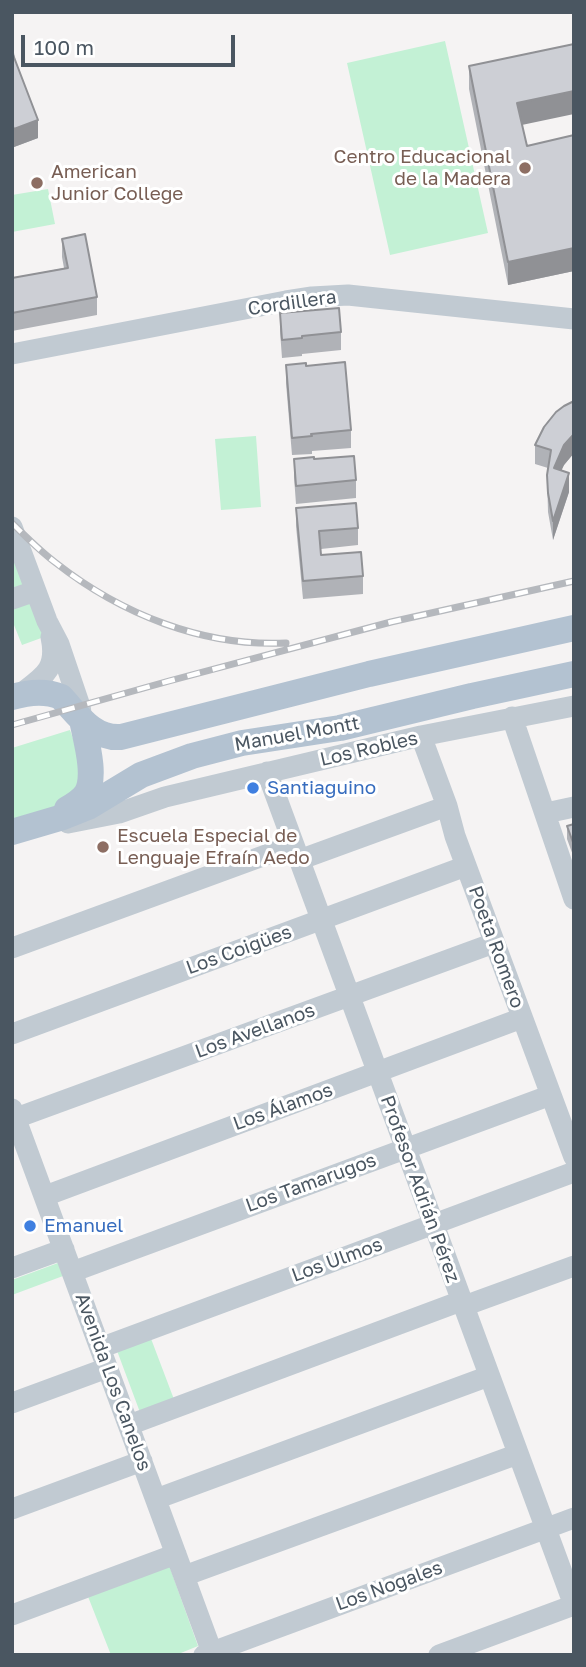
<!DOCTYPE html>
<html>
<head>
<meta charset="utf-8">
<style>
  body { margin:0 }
  #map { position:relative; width:586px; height:1667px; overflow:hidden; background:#f5f3f3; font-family:"Golos Text",sans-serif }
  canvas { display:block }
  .frame { position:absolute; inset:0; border:14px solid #4a5661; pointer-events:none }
  .scale { position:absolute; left:21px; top:35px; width:214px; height:32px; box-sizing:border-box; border:4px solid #4a5661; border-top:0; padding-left:9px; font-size:21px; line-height:24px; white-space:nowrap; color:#4a5661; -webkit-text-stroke:5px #fff; paint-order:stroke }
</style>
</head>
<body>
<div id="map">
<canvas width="586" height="1667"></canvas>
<div class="frame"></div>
<div class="scale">100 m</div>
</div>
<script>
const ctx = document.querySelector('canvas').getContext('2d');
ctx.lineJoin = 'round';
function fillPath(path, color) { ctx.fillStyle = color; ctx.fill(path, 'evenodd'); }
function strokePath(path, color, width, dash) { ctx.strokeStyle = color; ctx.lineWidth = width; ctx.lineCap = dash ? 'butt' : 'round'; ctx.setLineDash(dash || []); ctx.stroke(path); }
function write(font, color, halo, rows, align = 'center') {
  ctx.font = font + ' "Golos Text",sans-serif'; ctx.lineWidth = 6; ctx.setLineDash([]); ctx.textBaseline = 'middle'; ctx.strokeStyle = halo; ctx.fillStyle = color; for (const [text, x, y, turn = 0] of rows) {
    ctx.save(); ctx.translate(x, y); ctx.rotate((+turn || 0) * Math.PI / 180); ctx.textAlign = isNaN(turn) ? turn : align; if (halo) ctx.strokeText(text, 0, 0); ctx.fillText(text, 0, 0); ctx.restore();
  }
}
fillPath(new Path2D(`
  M 445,41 L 488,233 L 390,255 L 347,63 Z
  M 48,189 L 55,224 L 12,232 L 12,195 Z
  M 256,436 L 261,507 L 221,510 L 215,439 Z
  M 12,543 L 44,637 L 22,645 L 12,620 Z
  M 70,730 L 76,747 L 82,794 L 71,805 L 12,824 L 12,748 Z
  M 58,1263 L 63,1276 L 12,1295 L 12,1280 Z
  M 150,1336 L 175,1402 L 141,1415 L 116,1348 Z
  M 169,1565 L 198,1646 L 176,1655 L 111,1655 L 87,1594 Z`), '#c3f1d5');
strokePath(new Path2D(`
  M 12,354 L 286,301 L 312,297 L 348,295 L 574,319
  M 12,527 L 47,621 L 59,644 L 80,706 L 82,720
  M 12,599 L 35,591
  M 19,695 C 43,677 58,670 51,637
  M 512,717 L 574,899
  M 421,736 L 447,806 L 455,836 L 574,1157
  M 267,772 L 574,1605 L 439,1655
  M 546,813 L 574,807
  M 68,823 L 119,813 L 165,797 L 421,736 L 574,706
  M 299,860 L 447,806
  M 12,948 L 293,845
  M 12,1034 L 466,866
  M 12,1109 L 213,1655
  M 16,1118 L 494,943
  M 45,1196 L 522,1018
  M 12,1268 L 64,1249
  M 72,1272 L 551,1095
  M 464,1306 L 574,1266
  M 100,1348 L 574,1172
  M 12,1403 L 107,1368
  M 129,1425 L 461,1301
  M 156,1499 L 489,1376
  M 12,1509 L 142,1461
  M 184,1576 L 518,1454
  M 12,1615 L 176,1554
  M 204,1655 L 574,1518`), '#c1cad2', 21);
strokePath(new Path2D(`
  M 12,697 C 29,692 45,690 61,697 C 78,715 93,739 121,737 L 369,674 L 574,628
  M 67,809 C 74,805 81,801 86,794 C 97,777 86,740 82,720
  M 12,832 L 63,817 L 88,807 L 141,775 L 192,756 L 242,743 L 340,728 L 472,696 L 574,674`), '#b3c2d1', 26);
const rail = new Path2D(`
  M 12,523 C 26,537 40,551 56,563 C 121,614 203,647 286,643
  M 12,725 L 169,681 L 391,622 L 574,581`);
strokePath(rail, '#b5b8bd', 7);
strokePath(rail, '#fff', 4.5, [13]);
fillPath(new Path2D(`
  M 12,42 L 15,58 L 38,138 L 14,147 L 12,141 Z
  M 469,66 L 522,125 L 527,146 L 574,135 L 574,271 L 508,285 L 469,89 Z
  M 62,239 L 97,297 L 97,315 L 12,331 L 12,278 L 64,268 L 62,257 Z
  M 280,313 L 341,332 L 341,350 L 302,354 L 302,356 L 282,358 L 280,331 Z
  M 286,365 L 306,366 L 351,430 L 351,448 L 312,451 L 312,454 L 292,455 L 286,383 Z
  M 574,401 L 574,453 L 564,465 L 561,470 L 569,492 L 553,540 L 548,512 L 547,475 L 548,468 L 535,464 L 535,445 Z
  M 294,459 L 314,459 L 356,480 L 356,498 L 296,504 L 294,477 Z
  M 296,508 L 358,528 L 358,545 L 321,549 L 321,555 L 363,576 L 363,594 L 303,599 L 296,526 Z
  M 574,824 L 574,858 L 567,839 L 567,826 Z`), '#b0b2b7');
fillPath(new Path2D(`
  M 574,91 L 574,114 L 517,126 L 517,103 Z
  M 38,120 L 38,138 L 14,147 L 14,129 Z
  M 574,248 L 574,271 L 508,285 L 508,262 Z
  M 574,434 L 574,453 L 564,465 L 554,487 L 554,468 L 564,445 Z
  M 569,473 L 569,492 L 553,540 L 553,521 Z`), '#909195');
const building = new Path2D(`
  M 574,44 L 574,91 L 517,103 L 527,146 L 574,135 L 574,248 L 508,262 L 469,66 Z
  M 12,52 L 38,120 L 14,129 L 12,124 Z
  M 85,234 L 97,297 L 12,313 L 12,278 L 68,268 L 62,239 Z
  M 339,308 L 341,332 L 302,336 L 302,338 L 282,340 L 280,313 Z
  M 345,362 L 351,430 L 311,434 L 312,436 L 292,438 L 286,365 L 306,363 L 306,366 Z
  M 574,401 L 574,434 L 564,445 L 554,468 L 569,473 L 553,521 L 548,493 L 547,475 L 551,450 L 535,445 L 544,427 L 556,412 L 564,406 Z
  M 354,456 L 356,480 L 296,486 L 294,459 L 314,457 L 314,459 Z
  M 356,503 L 358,528 L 319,531 L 321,555 L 361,552 L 363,576 L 303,581 L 296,508 Z
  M 574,824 L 574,845 L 567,826 Z`);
fillPath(building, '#cdcfd5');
strokePath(building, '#909195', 2);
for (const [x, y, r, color] of [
  [525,168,7,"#8d6e63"],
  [37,183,7,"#8d6e63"],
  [253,788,7,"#3f7fe0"],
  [103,847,7,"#8d6e63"],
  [30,1226,7,"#3f7fe0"]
]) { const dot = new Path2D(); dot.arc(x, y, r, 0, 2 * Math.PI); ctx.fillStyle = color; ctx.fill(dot); strokePath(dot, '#fff', 2.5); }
write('19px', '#785e54', '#fff', [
  ["Centro Educacional",511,157,"right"],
  ["de la Madera",511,179,"right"],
  ["American",51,172],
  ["Junior College",51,194],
  ["Escuela Especial de",117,836],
  ["Lenguaje Efraín Aedo",117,858]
], 'left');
write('19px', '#4a5661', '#fff', [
  ["Cordillera",292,303,-8],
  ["Manuel Montt",297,734,-10],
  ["Los Robles",369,749,-13],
  ["Poeta Romero",496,947,70],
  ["Los Coigües",239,950,-20],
  ["Los Avellanos",255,1031,-20],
  ["Los Álamos",283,1107,-20],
  ["Los Tamarugos",311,1183,-20],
  ["Profesor Adrián Pérez",420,1189,70],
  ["Los Ulmos",337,1260,-20],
  ["Avenida Los Canelos",113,1382,70],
  ["Los Nogales",389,1586,-20]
]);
write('19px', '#366cbe', '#fff', [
  ["Santiaguino",267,788],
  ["Emanuel",44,1226]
], 'left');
</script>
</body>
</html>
